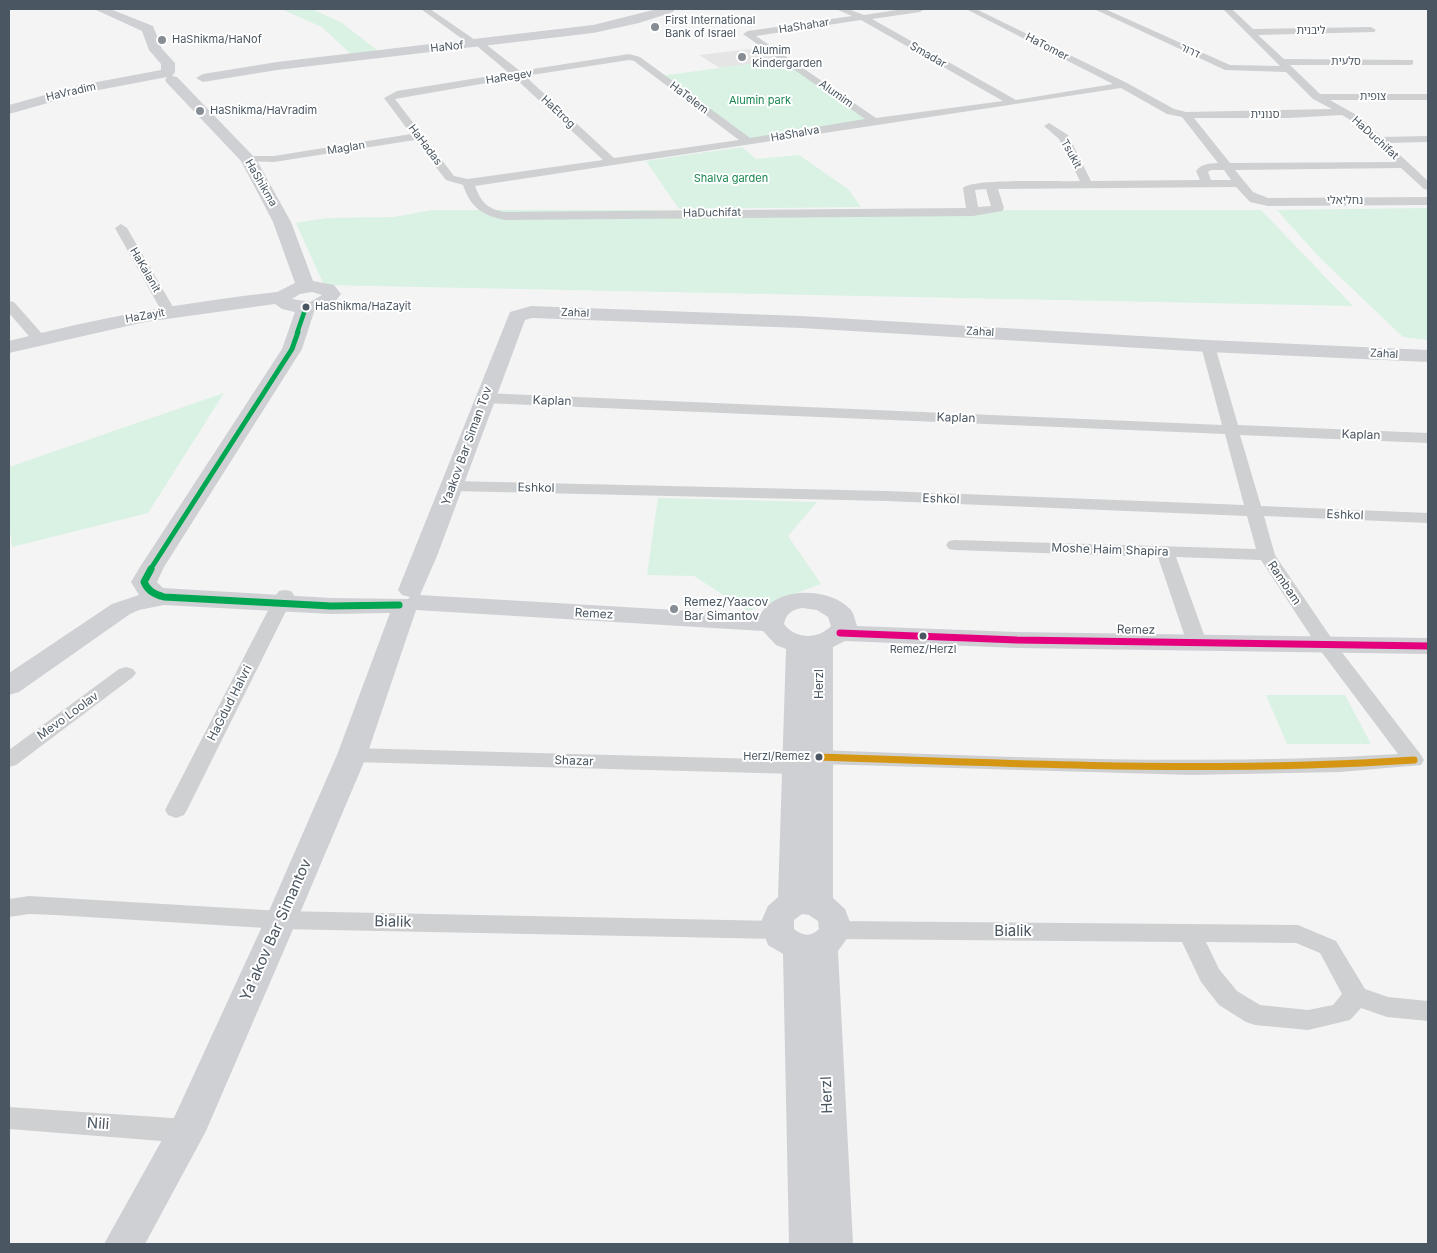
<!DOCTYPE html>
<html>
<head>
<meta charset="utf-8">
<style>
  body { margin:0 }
  #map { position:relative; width:1437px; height:1253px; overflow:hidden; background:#f4f4f4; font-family:Inter,sans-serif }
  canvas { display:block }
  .frame { position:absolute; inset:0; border:10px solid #4a5661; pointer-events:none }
</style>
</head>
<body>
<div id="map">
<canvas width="1437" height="1253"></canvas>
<div class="frame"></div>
</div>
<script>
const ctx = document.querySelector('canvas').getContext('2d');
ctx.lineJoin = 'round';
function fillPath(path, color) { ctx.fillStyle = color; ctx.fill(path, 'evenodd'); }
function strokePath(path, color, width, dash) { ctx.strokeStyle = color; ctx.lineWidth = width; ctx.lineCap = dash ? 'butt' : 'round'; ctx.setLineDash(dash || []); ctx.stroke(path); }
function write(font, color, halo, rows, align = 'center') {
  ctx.font = font + ' Inter,"Noto Sans Hebrew",sans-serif'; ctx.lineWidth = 4; ctx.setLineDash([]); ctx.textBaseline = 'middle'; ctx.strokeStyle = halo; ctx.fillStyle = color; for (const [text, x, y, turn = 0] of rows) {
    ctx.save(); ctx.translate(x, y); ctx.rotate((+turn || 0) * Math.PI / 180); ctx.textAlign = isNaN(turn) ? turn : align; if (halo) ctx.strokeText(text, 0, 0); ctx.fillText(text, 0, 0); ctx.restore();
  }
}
fillPath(new Path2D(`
  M 768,47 L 786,59 L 720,68 L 699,55 Z`), '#e6e5e6');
fillPath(new Path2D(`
  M 281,9 L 312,9 L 342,23 L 382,54 L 354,57 L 322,27 Z
  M 786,59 L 874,121 L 748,142 L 660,76 Z
  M 742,147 L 756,159 L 799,155 L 848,189 L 861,207 L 679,209 L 646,161 Z
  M 1428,208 L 1428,340 L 1403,337 L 1320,258 L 1277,210 Z
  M 432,210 L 1261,210 L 1353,306 L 324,285 L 296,223 L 327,218 L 394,217 Z
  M 224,393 L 148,513 L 12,547 L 9,521 L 9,467 Z
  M 658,498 L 817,502 L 788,536 L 821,584 L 748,611 L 694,576 L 647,575 Z
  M 1266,695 L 1345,695 L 1371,744 L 1287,744 Z`), '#d9f2e3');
fillPath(new Path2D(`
  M 421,9 L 430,9 L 478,42 L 483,42 L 520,71 L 629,54 L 640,57 L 750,138 L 865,119 L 743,34 L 748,31 L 852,16 L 836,9 L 848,9 L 864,15 L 903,9 L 924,9 L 920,12 L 872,19 L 1016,100 L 1113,84 L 966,9 L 976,9 L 1127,83 L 1174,109 L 1186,112 L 1332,109 L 1313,99 L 1286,72 L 1225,70 L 1094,9 L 1105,9 L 1230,65 L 1280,66 L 1223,9 L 1232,9 L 1253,29 L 1371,27 L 1376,30 L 1374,32 L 1258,35 L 1284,59 L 1413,60 L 1413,64 L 1410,65 L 1290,65 L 1320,94 L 1428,94 L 1428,100 L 1330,100 L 1360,117 L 1381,137 L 1428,136 L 1428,142 L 1387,143 L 1428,181 L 1428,190 L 1424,189 L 1401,168 L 1235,170 L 1253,192 L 1268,198 L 1428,197 L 1428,205 L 1268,206 L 1250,202 L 1236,187 L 998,189 L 1004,208 L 1002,211 L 973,216 L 505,220 C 482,215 471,208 463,185 L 446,180 L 415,140 L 274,162 L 244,161 L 242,159 L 248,156 L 274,156 L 411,134 L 384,98 L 397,91 L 509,73 L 477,46 L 472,46 ZM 861,20 L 1003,101 L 876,118 L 756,36 ZM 629,60 L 634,61 L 739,140 L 614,158 L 525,76 ZM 515,78 L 603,160 L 468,179 L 454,176 L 395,99 ZM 1121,88 L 1167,114 L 1182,117 L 1218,163 C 1209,164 1202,163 1196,171 L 1200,180 L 1091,181 L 1068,135 L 1049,123 L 1044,126 L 1059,139 L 1080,181 C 1061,182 972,178 963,188 L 966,208 L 505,212 C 487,209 481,202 475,186 ZM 1342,115 L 1352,121 L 1394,162 L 1230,163 L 1194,118 L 1289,118 ZM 1211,170 L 1224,170 L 1231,180 L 1211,180 L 1208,172 ZM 986,189 L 991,206 L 978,207 L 975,190 Z
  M 121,224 L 127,228 L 176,312 L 174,315 L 169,316 L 162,312 L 115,228 Z
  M 9,301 L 14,302 L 44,336 L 46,339 L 44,342 L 34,342 L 9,313 Z
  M 1208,342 L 1215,346 L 1238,425 L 1428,433 L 1428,443 L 1240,435 L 1261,506 L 1428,513 L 1428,523 L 1264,516 L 1275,555 L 1334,642 L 1421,755 L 1424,760 L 1421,765 L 1340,772 L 1191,775 L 819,764 L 812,762 L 809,757 L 812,752 L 819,750 C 1012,757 1205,766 1398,754 L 1320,650 L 1261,560 L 1176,557 L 1207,643 L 1204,647 L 1190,647 L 1187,643 L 1158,557 L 955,550 L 949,549 L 946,545 L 949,541 L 955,540 L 1256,549 L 1247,516 L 886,501 L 453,491 L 447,489 L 445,486 L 447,483 L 453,481 L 886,491 L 1244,505 L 1225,434 L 484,403 L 476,398 L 484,393 L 1222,425 L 1201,346 Z
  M 285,590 L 291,591 L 294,595 L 187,810 L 184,815 L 176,818 L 168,815 L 165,810 L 276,595 L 279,591 Z
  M 126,667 L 133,669 L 136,673 L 133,677 L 16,765 L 9,767 L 9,750 L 119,669 Z
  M 352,748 L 796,760 L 803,762 L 807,767 L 803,772 L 796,774 L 352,762 L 345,760 L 342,755 L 345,750 Z
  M 29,896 L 281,911 L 777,921 L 785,924 L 789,930 L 785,936 L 777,939 L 281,929 L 55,915 L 29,914 L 9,917 L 9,899 Z
  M 836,921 L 1298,925 L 1336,941 L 1365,989 L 1388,997 L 1428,1001 L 1428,1021 L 1387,1017 L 1361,1008 L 1350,1020 L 1308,1030 L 1255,1025 L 1246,1022 L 1219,1005 L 1201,982 L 1182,942 L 836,939 L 828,936 L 824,930 L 828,924 ZM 1206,942 L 1296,943 L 1320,953 L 1342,994 L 1333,1005 L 1308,1010 L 1260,1005 L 1237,991 L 1219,969 Z
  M 9,1107 L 187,1119 L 196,1123 L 200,1131 L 196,1139 L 187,1143 L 9,1129 Z`), '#ced0d2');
fillPath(new Path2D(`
  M 94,9 L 110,9 L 153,26 L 162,49 L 175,63 L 175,72 L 172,76 L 177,77 L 256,159 L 291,222 L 313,281 L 334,285 L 341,294 L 330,308 L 314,312 L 302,349 L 164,567 L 157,582 L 163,588 L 331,598 L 408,599 L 410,597 L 402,595 L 398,590 L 510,312 L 531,306 L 801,316 L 1208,340 L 1428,350 L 1428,362 L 1208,352 L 801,328 L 532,318 L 525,320 L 437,556 L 420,595 L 760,615 C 775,587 827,586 849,608 C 854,612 855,620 857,626 L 1017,632 L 1428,638 L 1428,654 L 1017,648 L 845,641 L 833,647 L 833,898 L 845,909 L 853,930 L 838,951 L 853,1244 L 789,1244 L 783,954 L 768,945 L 760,924 L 768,906 L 778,897 L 786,649 L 776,645 L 763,631 L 416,610 L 367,755 L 297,920 L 206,1131 L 145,1244 L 104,1244 L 172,1122 L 265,920 L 337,755 L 390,613 L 331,614 L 164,605 L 139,610 L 130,614 L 19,692 L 9,695 L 9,673 L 112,604 L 139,595 L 131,582 L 140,567 L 282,349 L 295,312 L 282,309 L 275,304 L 145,322 L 9,353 L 9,341 C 97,318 186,302 277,292 L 295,283 L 273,222 L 241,161 L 167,83 L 165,80 L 167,77 L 83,93 L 9,114 L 9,105 L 81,85 L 161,70 L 161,64 L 149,50 L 142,31 ZM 312,292 L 322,295 L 310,302 L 292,299 L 300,294 ZM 802,608 L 817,610 L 828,617 L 831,626 C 818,640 795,639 784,624 C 786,613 792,610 802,608 ZM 802,914 L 809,915 L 818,921 L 819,929 C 811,937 803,936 794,929 L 794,920 Z
  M 657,9 L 675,9 L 673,12 L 639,23 L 593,33 L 277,70 L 203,82 L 196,78 L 203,74 L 277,62 L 593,25 Z`), '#ced0d4');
strokePath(new Path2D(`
  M 297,333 L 306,307`), '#00a651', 4.5);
strokePath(new Path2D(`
  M 150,570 L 292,349 L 298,332`), '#00a651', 5);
strokePath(new Path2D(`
  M 151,569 L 144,582 C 148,591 154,594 164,597 L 331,606 L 399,605`), '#00a651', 7);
strokePath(new Path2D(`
  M 840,633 L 1017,640 L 1428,646`), '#e5007d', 7);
strokePath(new Path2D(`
  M 819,757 C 1018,764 1215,773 1414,760`), '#d49613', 7);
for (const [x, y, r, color] of [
  [655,27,5,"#868d94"],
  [162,40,5,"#868d94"],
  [742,57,5,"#868d94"],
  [200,111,5,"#868d94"],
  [306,307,4.5,"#4a5661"],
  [674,609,5,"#868d94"],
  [923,636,4.5,"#4a5661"],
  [819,757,4.5,"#4a5661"]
]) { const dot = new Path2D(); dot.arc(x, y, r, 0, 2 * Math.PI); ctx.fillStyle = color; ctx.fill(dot); strokePath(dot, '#fff', 2); }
write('11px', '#4a5661', '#fff', [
  ["First International",665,21],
  ["Bank of Israel",665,34],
  ["HaShikma/HaNof",172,40],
  ["Alumim",752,51],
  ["Kindergarden",752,64],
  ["HaShikma/HaVradim",210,111]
], 'left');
write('11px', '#4a5661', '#fff', [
  ["HaShahar",804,26,-9],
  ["ליבנית",1311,31],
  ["HaNof",447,47,-6],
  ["HaTomer",1047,47,27],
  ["דרור",1190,51,25],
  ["Smadar",928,55,30],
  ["סלעית",1346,62],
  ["HaRegev",509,77,-9],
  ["HaVradim",71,92,-13],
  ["Alumim",836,94,35],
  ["צופית",1373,97],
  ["HaTelem",689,98,37],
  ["HaEtrog",558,112,43],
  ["סנונית",1265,115],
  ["HaShalva",795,134,-10],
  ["HaDuchifat",1375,138,42],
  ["HaHadas",425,145,53],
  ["Maglan",346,148,-9],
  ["Tsukit",1071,154,61],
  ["HaShikma",261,183,60],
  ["נחליאלי",1345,201],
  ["HaDuchifat",712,213,-1],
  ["HaKalanit",145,270,60],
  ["Zahal",575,313,2],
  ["HaZayit",145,316,-10],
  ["Zahal",980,332,3],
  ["Zahal",1384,354,3]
]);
write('11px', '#17864f', '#fff', [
  ["Alumin park",760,101],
  ["Shalva garden",731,179]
]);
write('11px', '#4a5661', '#fff', [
  ["HaShikma/HaZayit",315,307],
  ["Remez/Herzl",923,650,"center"],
  ["Herzl/Remez",810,757,"right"]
], 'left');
write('12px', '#4a5661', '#fff', [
  ["Kaplan",552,401,2],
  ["Kaplan",956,418,2],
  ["Kaplan",1361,435,2],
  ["Yaakov Bar Siman Tov",467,446,-70],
  ["Eshkol",536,488,1],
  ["Eshkol",941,499,2],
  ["Eshkol",1345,515,2],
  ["Moshe Haim Shapira",1110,550,2],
  ["Rambam",1284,583,56],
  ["Remez",594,614,3],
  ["Remez",1136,630,1],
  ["Herzl",819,684,-90],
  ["HaGdud HaIvri",230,703,-63],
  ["Mevo Loolav",68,716,-36],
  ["Shazar",574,761,2]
]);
write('12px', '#4a5661', '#fff', [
  ["Remez/Yaacov",684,602],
  ["Bar Simantov",684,616]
], 'left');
write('15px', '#4a5661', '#fff', [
  ["Bialik",393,922,1],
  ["Ya'akov Bar Simantov",276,930,-66],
  ["Bialik",1013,931],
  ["Herzl",827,1095,-92],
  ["Nili",98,1124,4]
]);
</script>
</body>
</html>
